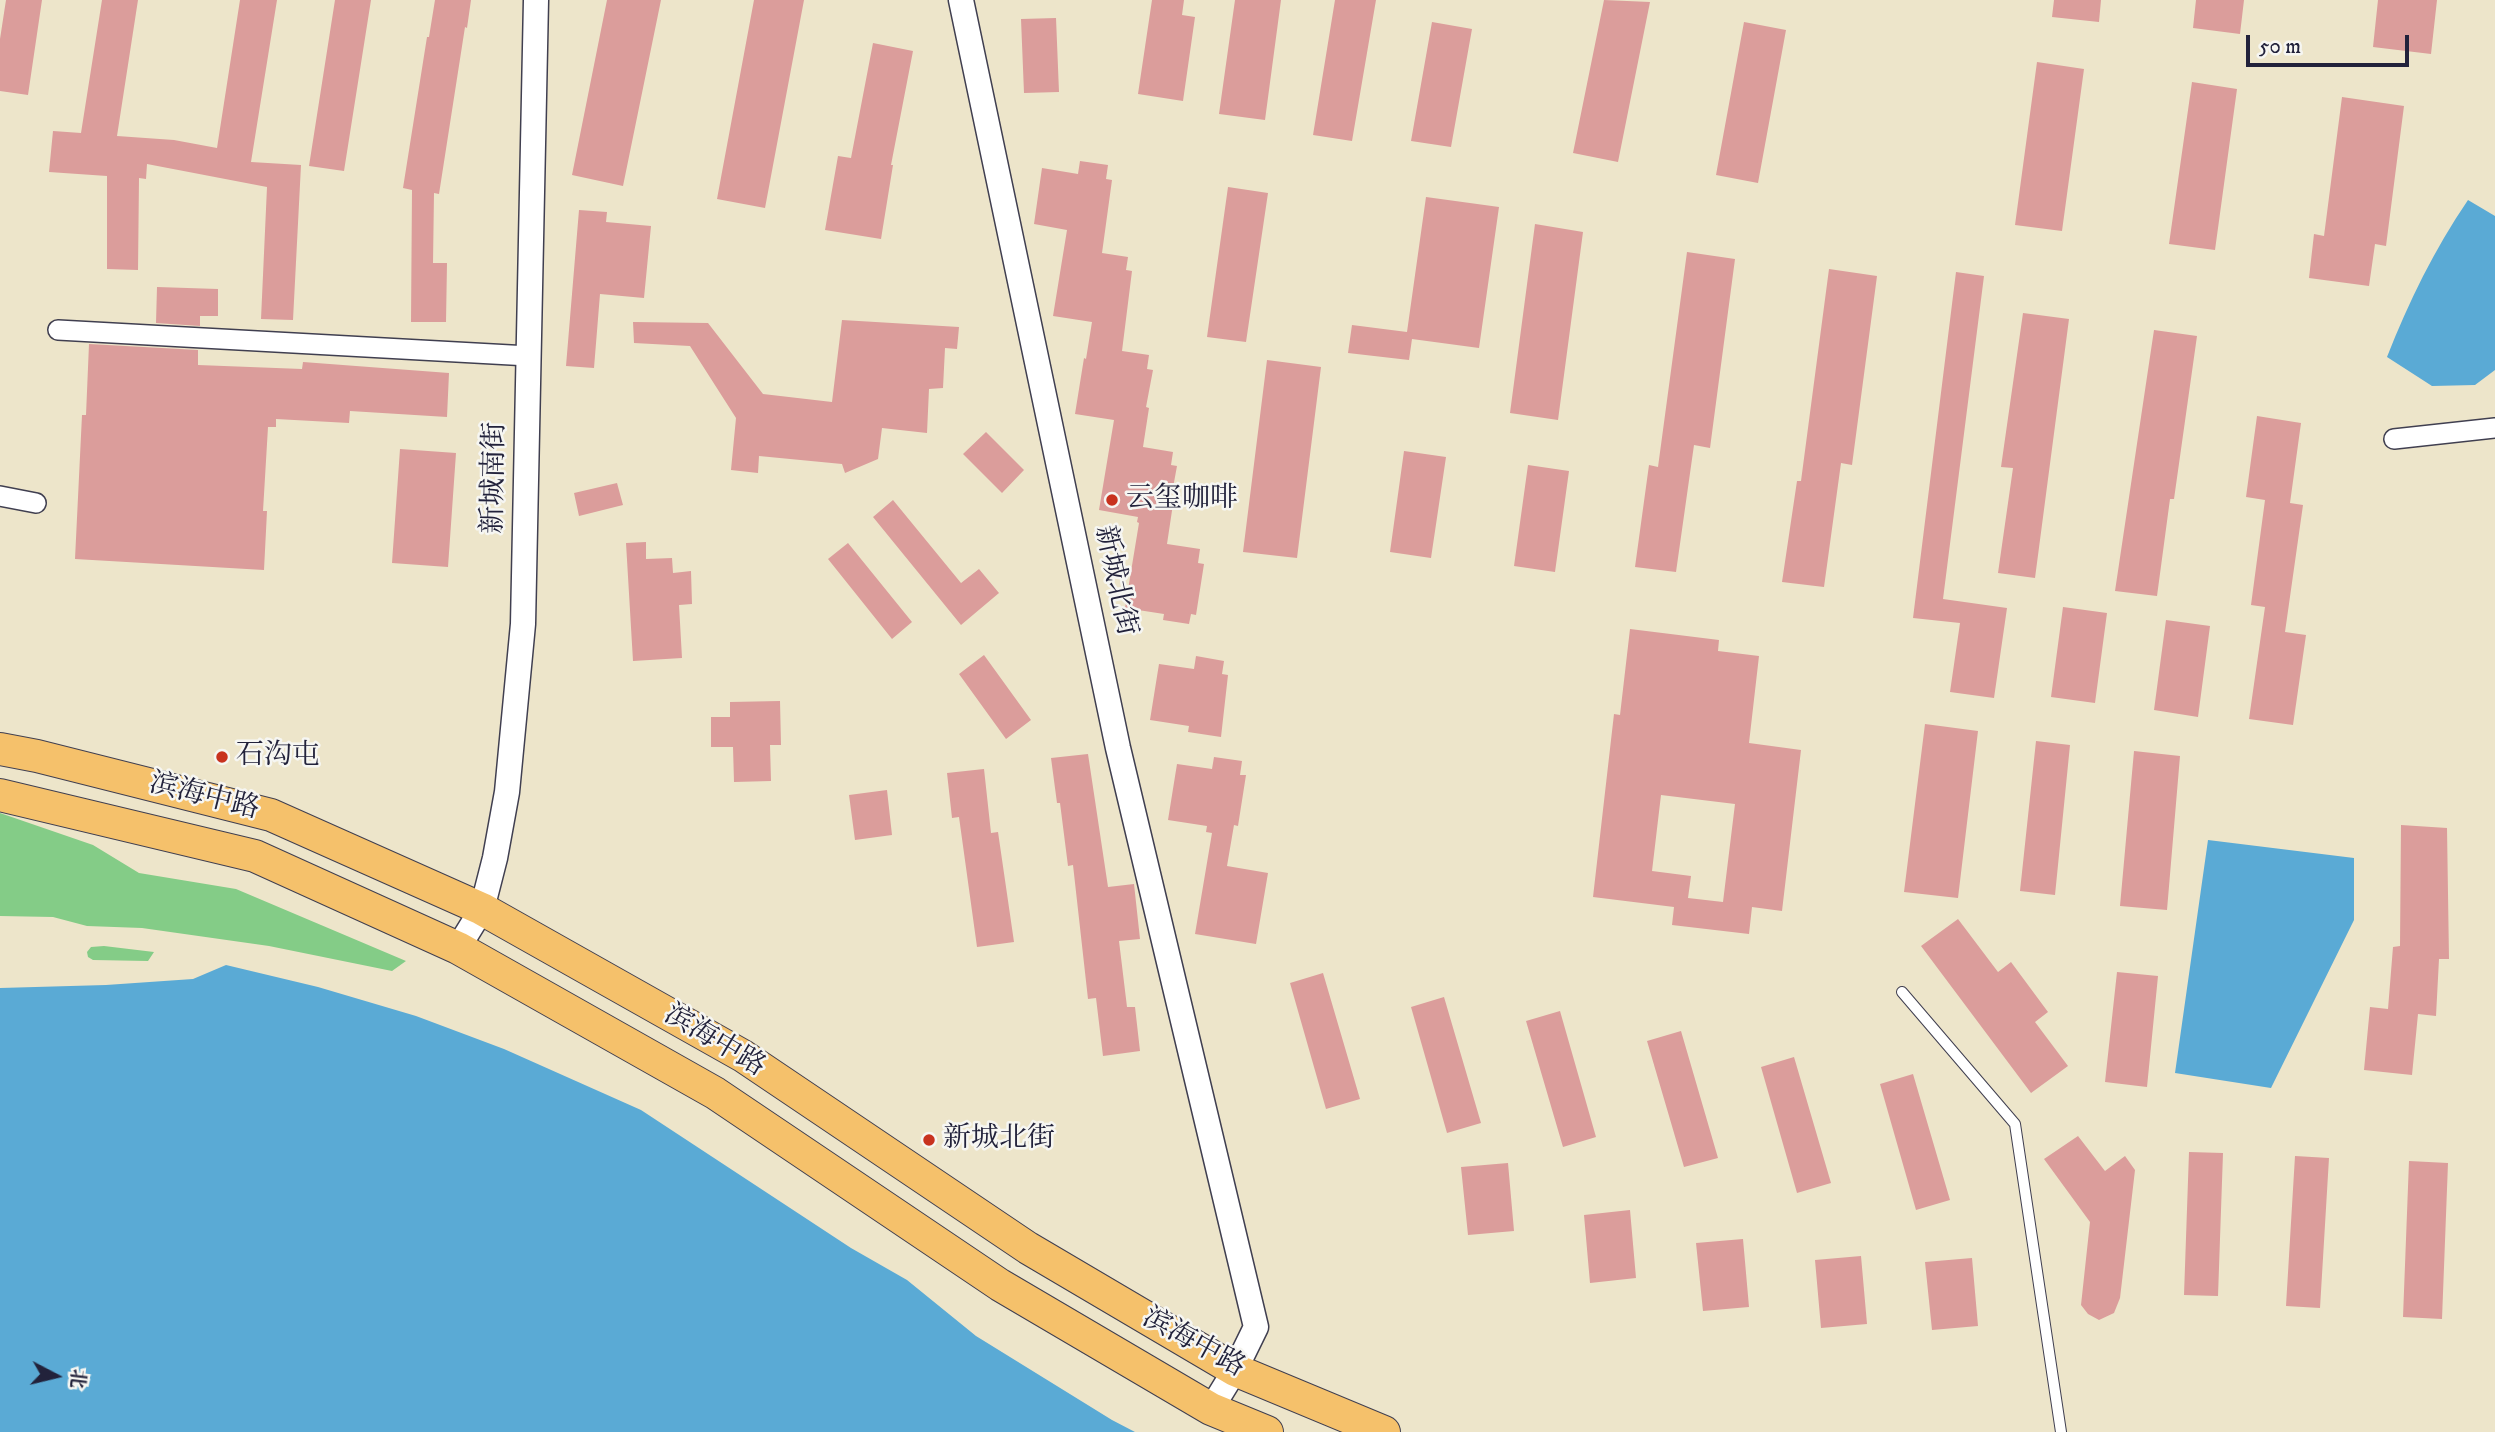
<!DOCTYPE html>
<html>
<head>
<meta charset="utf-8">
<style>
  body { margin:0 }
  #map { position:relative; width:2495px; height:1432px; overflow:hidden; background:#ede5ca; font-family:"IM FELL DW Pica","Noto Serif SC",serif }
  canvas { display:block }
  .north { position:absolute; left:21px; top:1341px; width:70px; height:70px; -webkit-text-stroke:5px #f6f6f2; paint-order:stroke; rotate:97deg; font-size:19px; font-weight:700; line-height:28px; text-align:center; color:#22223b }
  .north::after { content:''; display:block; margin:auto; width:24px; height:32px; background:#22223b; clip-path:polygon(50% 0,100% 100%,50% 72%,0 100%) }
  .scale { position:absolute; left:2246px; top:35px; width:163px; height:32px; box-sizing:border-box; border:4px solid #22223b; border-top:0; padding-left:9px; font-size:21px; line-height:24px; white-space:nowrap; color:#22223b; -webkit-text-stroke:5px #f6f6f2; paint-order:stroke }
</style>
</head>
<body>
<div id="map">
<canvas width="2495" height="1432"></canvas>
<div class="north">北</div>
<div class="scale">50 m</div>
</div>
<script>
const ctx = document.querySelector('canvas').getContext('2d');
ctx.lineJoin = 'round';
function fillPath(path, color) { ctx.fillStyle = color; ctx.fill(path, 'evenodd'); }
function strokePath(path, color, width, dash) { ctx.strokeStyle = color; ctx.lineWidth = width; ctx.lineCap = dash ? 'butt' : 'round'; ctx.setLineDash(dash || []); ctx.stroke(path); }
function write(font, color, halo, rows, align = 'center') {
  ctx.font = font + ' "IM FELL DW Pica","Noto Serif SC",serif'; ctx.lineWidth = 5; ctx.setLineDash([]); ctx.textBaseline = 'middle'; ctx.strokeStyle = halo; ctx.fillStyle = color; for (const [text, x, y, turn = 0] of rows) {
    ctx.save(); ctx.translate(x, y); ctx.rotate((+turn || 0) * Math.PI / 180); ctx.textAlign = isNaN(turn) ? turn : align; if (halo) ctx.strokeText(text, 0, 0); ctx.fillText(text, 0, 0); ctx.restore();
  }
}
fillPath(new Path2D(`
  M 0,813 L 93,845 L 139,873 L 236,889 L 406,961 L 392,971 L 269,946 L 142,928 L 87,926 L 53,917 L 0,916 Z
  M 104,946 L 154,952 L 148,961 L 93,960 L 88,957 L 87,952 L 91,947 Z`), '#84cc87');
fillPath(new Path2D(`
  M 2468,200 L 2495,216 L 2495,370 L 2475,385 L 2432,386 L 2387,357 C 2409,301 2434,250 2468,200 Z
  M 2208,840 L 2354,858 L 2354,920 L 2271,1088 L 2175,1073 Z
  M 226,965 L 318,987 L 416,1016 L 504,1049 L 641,1110 L 851,1248 L 907,1280 L 976,1336 L 1112,1420 L 1135,1432 L 0,1432 L 0,988 L 106,985 L 193,979 Z`), '#5aaad5');
fillPath(new Path2D(`
  M 6,0 L 42,0 L 28,95 L 0,91 L 0,39 Z
  M 102,0 L 138,0 L 117,136 L 174,140 L 217,148 L 240,0 L 277,0 L 251,162 L 301,165 L 293,320 L 261,319 L 267,187 L 147,164 L 146,179 L 139,178 L 138,270 L 107,269 L 107,176 L 49,172 L 53,131 L 81,133 Z
  M 335,0 L 371,0 L 344,171 L 309,166 Z
  M 435,0 L 471,0 L 467,28 L 465,27 L 439,194 L 434,193 L 433,263 L 447,263 L 446,322 L 411,322 L 412,190 L 403,188 L 427,37 L 429,37 Z
  M 607,0 L 661,0 L 623,186 L 572,175 Z
  M 754,0 L 804,0 L 765,208 L 717,199 Z
  M 1152,0 L 1184,0 L 1182,15 L 1195,17 L 1183,101 L 1138,94 Z
  M 1235,0 L 1281,0 L 1265,120 L 1219,114 Z
  M 1335,0 L 1376,0 L 1352,141 L 1313,135 Z
  M 1604,0 L 1650,2 L 1618,162 L 1573,153 Z
  M 2054,0 L 2101,0 L 2099,22 L 2052,17 Z
  M 2196,0 L 2244,0 L 2240,34 L 2193,28 Z
  M 2378,0 L 2437,0 L 2431,54 L 2373,47 Z
  M 1056,18 L 1059,92 L 1024,93 L 1021,19 Z
  M 1432,22 L 1472,29 L 1451,147 L 1411,141 Z
  M 1744,22 L 1786,30 L 1758,183 L 1716,175 Z
  M 873,43 L 913,51 L 891,165 L 893,165 L 881,239 L 825,230 L 838,156 L 851,158 Z
  M 2037,62 L 2084,69 L 2062,231 L 2015,225 Z
  M 2192,82 L 2237,89 L 2215,250 L 2169,244 Z
  M 2342,97 L 2404,106 L 2386,246 L 2375,244 L 2369,286 L 2309,278 L 2314,234 L 2324,236 Z
  M 1080,161 L 1108,165 L 1106,179 L 1112,180 L 1102,253 L 1128,257 L 1126,270 L 1132,271 L 1122,351 L 1149,355 L 1147,369 L 1153,370 L 1146,407 L 1149,408 L 1143,447 L 1173,452 L 1171,465 L 1177,466 L 1170,504 L 1173,504 L 1167,544 L 1200,549 L 1198,563 L 1204,564 L 1196,615 L 1191,614 L 1189,624 L 1163,620 L 1164,614 L 1125,608 L 1139,523 L 1137,522 L 1138,517 L 1099,510 L 1114,420 L 1075,414 L 1084,358 L 1086,359 L 1092,322 L 1053,316 L 1067,230 L 1034,224 L 1042,168 L 1078,174 Z
  M 1228,187 L 1268,193 L 1246,342 L 1207,337 Z
  M 1426,197 L 1499,207 L 1479,348 L 1412,339 L 1409,360 L 1348,353 L 1352,325 L 1407,332 Z
  M 579,210 L 607,212 L 606,222 L 651,226 L 644,298 L 600,294 L 594,368 L 566,366 Z
  M 1535,224 L 1583,232 L 1558,420 L 1510,413 Z
  M 1687,252 L 1735,259 L 1710,448 L 1694,445 L 1676,572 L 1635,567 L 1649,465 L 1658,467 Z
  M 1829,269 L 1877,276 L 1852,465 L 1841,463 L 1824,587 L 1782,582 L 1797,481 L 1801,481 Z
  M 1956,272 L 1984,276 L 1943,599 L 2007,608 L 1994,698 L 1950,692 L 1960,623 L 1913,618 Z
  M 157,287 L 218,289 L 218,316 L 200,316 L 200,326 L 156,323 Z
  M 2023,313 L 2069,319 L 2035,578 L 1998,573 L 2013,468 L 2001,467 Z
  M 842,320 L 959,327 L 957,349 L 945,348 L 943,388 L 929,389 L 927,433 L 882,428 L 878,459 L 845,473 L 842,464 L 759,456 L 758,473 L 731,470 L 736,418 L 690,346 L 634,343 L 633,322 L 708,323 L 763,394 L 832,402 Z
  M 2154,330 L 2197,336 L 2174,499 L 2170,499 L 2157,596 L 2115,591 Z
  M 89,344 L 198,350 L 198,365 L 302,369 L 303,362 L 449,373 L 447,417 L 350,411 L 349,423 L 276,419 L 276,427 L 268,427 L 263,511 L 267,511 L 264,570 L 75,559 L 82,415 L 86,415 Z
  M 1267,360 L 1321,367 L 1297,558 L 1243,552 Z
  M 2257,416 L 2301,423 L 2290,503 L 2303,505 L 2285,632 L 2306,635 L 2293,725 L 2249,719 L 2265,607 L 2251,605 L 2265,500 L 2246,497 Z
  M 986,432 L 1024,470 L 1002,493 L 963,454 Z
  M 400,449 L 456,453 L 448,567 L 392,563 Z
  M 1404,451 L 1446,457 L 1431,558 L 1390,552 Z
  M 1528,465 L 1569,471 L 1555,572 L 1514,566 Z
  M 617,483 L 623,505 L 579,516 L 574,493 Z
  M 893,500 L 961,583 L 979,569 L 999,593 L 961,625 L 873,517 Z
  M 646,542 L 646,559 L 672,558 L 673,573 L 691,571 L 692,604 L 679,605 L 682,658 L 633,661 L 626,543 Z
  M 848,543 L 912,622 L 892,639 L 828,559 Z
  M 2063,607 L 2107,613 L 2095,703 L 2051,697 Z
  M 2166,620 L 2210,626 L 2198,717 L 2154,710 Z
  M 1630,629 L 1719,640 L 1718,651 L 1759,656 L 1749,743 L 1801,750 L 1782,911 L 1752,907 L 1749,934 L 1672,925 L 1674,907 L 1593,897 L 1614,714 L 1620,715 ZM 1661,795 L 1735,804 L 1723,902 L 1688,898 L 1691,876 L 1652,871 Z
  M 984,655 L 1031,720 L 1006,739 L 959,674 Z
  M 1196,656 L 1224,661 L 1222,674 L 1228,675 L 1221,737 L 1188,732 L 1189,726 L 1150,720 L 1159,664 L 1194,669 Z
  M 780,701 L 781,745 L 770,745 L 771,781 L 734,782 L 733,747 L 711,747 L 711,717 L 730,717 L 730,702 Z
  M 1925,724 L 1978,731 L 1958,898 L 1904,892 Z
  M 2036,741 L 2070,745 L 2055,895 L 2020,891 Z
  M 2134,751 L 2180,756 L 2167,910 L 2120,906 Z
  M 1088,754 L 1108,887 L 1134,884 L 1140,939 L 1119,941 L 1127,1007 L 1135,1007 L 1140,1051 L 1103,1056 L 1096,998 L 1088,999 L 1073,865 L 1068,866 L 1060,803 L 1057,803 L 1051,758 Z
  M 1214,757 L 1242,761 L 1240,775 L 1246,775 L 1238,826 L 1234,825 L 1227,866 L 1268,873 L 1256,944 L 1195,934 L 1212,833 L 1206,832 L 1207,826 L 1168,820 L 1177,764 L 1212,769 Z
  M 984,769 L 991,833 L 998,832 L 1014,942 L 977,947 L 959,817 L 952,818 L 947,773 Z
  M 887,790 L 892,835 L 855,840 L 849,795 Z
  M 2401,825 L 2447,828 L 2449,959 L 2439,959 L 2436,1016 L 2418,1014 L 2412,1075 L 2364,1070 L 2370,1007 L 2388,1009 L 2393,947 L 2400,946 Z
  M 1958,919 L 1998,972 L 2011,962 L 2048,1012 L 2035,1022 L 2068,1066 L 2031,1093 L 1921,946 Z
  M 2117,972 L 2158,976 L 2147,1087 L 2105,1082 Z
  M 1323,973 L 1360,1099 L 1326,1109 L 1290,983 Z
  M 1444,997 L 1481,1123 L 1447,1133 L 1411,1007 Z
  M 1560,1011 L 1596,1137 L 1563,1147 L 1526,1021 Z
  M 1681,1031 L 1718,1158 L 1684,1167 L 1647,1041 Z
  M 1794,1057 L 1831,1183 L 1797,1193 L 1761,1067 Z
  M 1913,1074 L 1950,1200 L 1916,1210 L 1880,1084 Z
  M 2078,1136 L 2105,1171 L 2125,1156 L 2135,1170 L 2120,1298 L 2114,1313 L 2099,1320 L 2088,1314 L 2081,1305 L 2090,1222 L 2044,1159 Z
  M 2189,1152 L 2223,1153 L 2218,1296 L 2184,1295 Z
  M 2295,1156 L 2329,1158 L 2320,1308 L 2286,1306 Z
  M 2409,1161 L 2448,1163 L 2442,1319 L 2403,1317 Z
  M 1508,1163 L 1514,1231 L 1468,1235 L 1461,1167 Z
  M 1630,1210 L 1636,1278 L 1590,1283 L 1584,1215 Z
  M 1743,1239 L 1749,1307 L 1703,1311 L 1696,1243 Z
  M 1861,1256 L 1867,1324 L 1821,1328 L 1815,1260 Z
  M 1972,1258 L 1978,1326 L 1932,1330 L 1925,1262 Z`), '#db9d9b');
const service = new Path2D(`
  M 1902,992 L 2015,1124 L 2061,1432`);
const minor = new Path2D(`
  M 58,330 L 529,356
  M 2394,439 L 2495,428
  M 0,496 L 36,503`);
const tertiary = new Path2D(`
  M 961,0 L 1118,748 L 1256,1327 L 1235,1370 L 1211,1409
  M 458,948 L 482,909 L 495,858 L 507,792 L 523,624 L 536,0`);
const primary = new Path2D(`
  M 0,749 L 37,756 L 271,815 L 482,909 L 743,1056 L 1028,1248 L 1235,1370 L 1384,1432
  M 0,795 L 255,856 L 458,948 L 715,1093 L 1000,1285 L 1211,1409 L 1267,1432`);
strokePath(service, '#403f50', 12);
strokePath(minor, '#403f50', 22);
strokePath(tertiary, '#403f50', 27);
strokePath(primary, '#403f50', 34);
strokePath(service, '#fff', 10);
strokePath(minor, '#fff', 19);
strokePath(tertiary, '#fff', 24);
strokePath(primary, '#f5c16b', 32);
for (const [x, y, r, color] of [
  [1112,500,7,"#c8321e"],
  [222,757,7,"#c8321e"],
  [929,1140,7,"#c8321e"]
]) { const dot = new Path2D(); dot.arc(x, y, r, 0, 2 * Math.PI); ctx.fillStyle = color; ctx.fill(dot); strokePath(dot, '#f6f6f2', 2.5); }
write('28px', '#22223b', '#f6f6f2', [
  ["新城南街",496,478,-89],
  ["新城北街",1114,581,78],
  ["滨海中路",204,798,14],
  ["滨海中路",714,1042,31],
  ["滨海中路",1193,1344,29]
]);
write('28px', '#22223b', '#f6f6f2', [
  ["云玺咖啡",1126,500],
  ["石沟屯",236,757],
  ["新城北街",943,1140]
], 'left');
</script>
</body>
</html>
